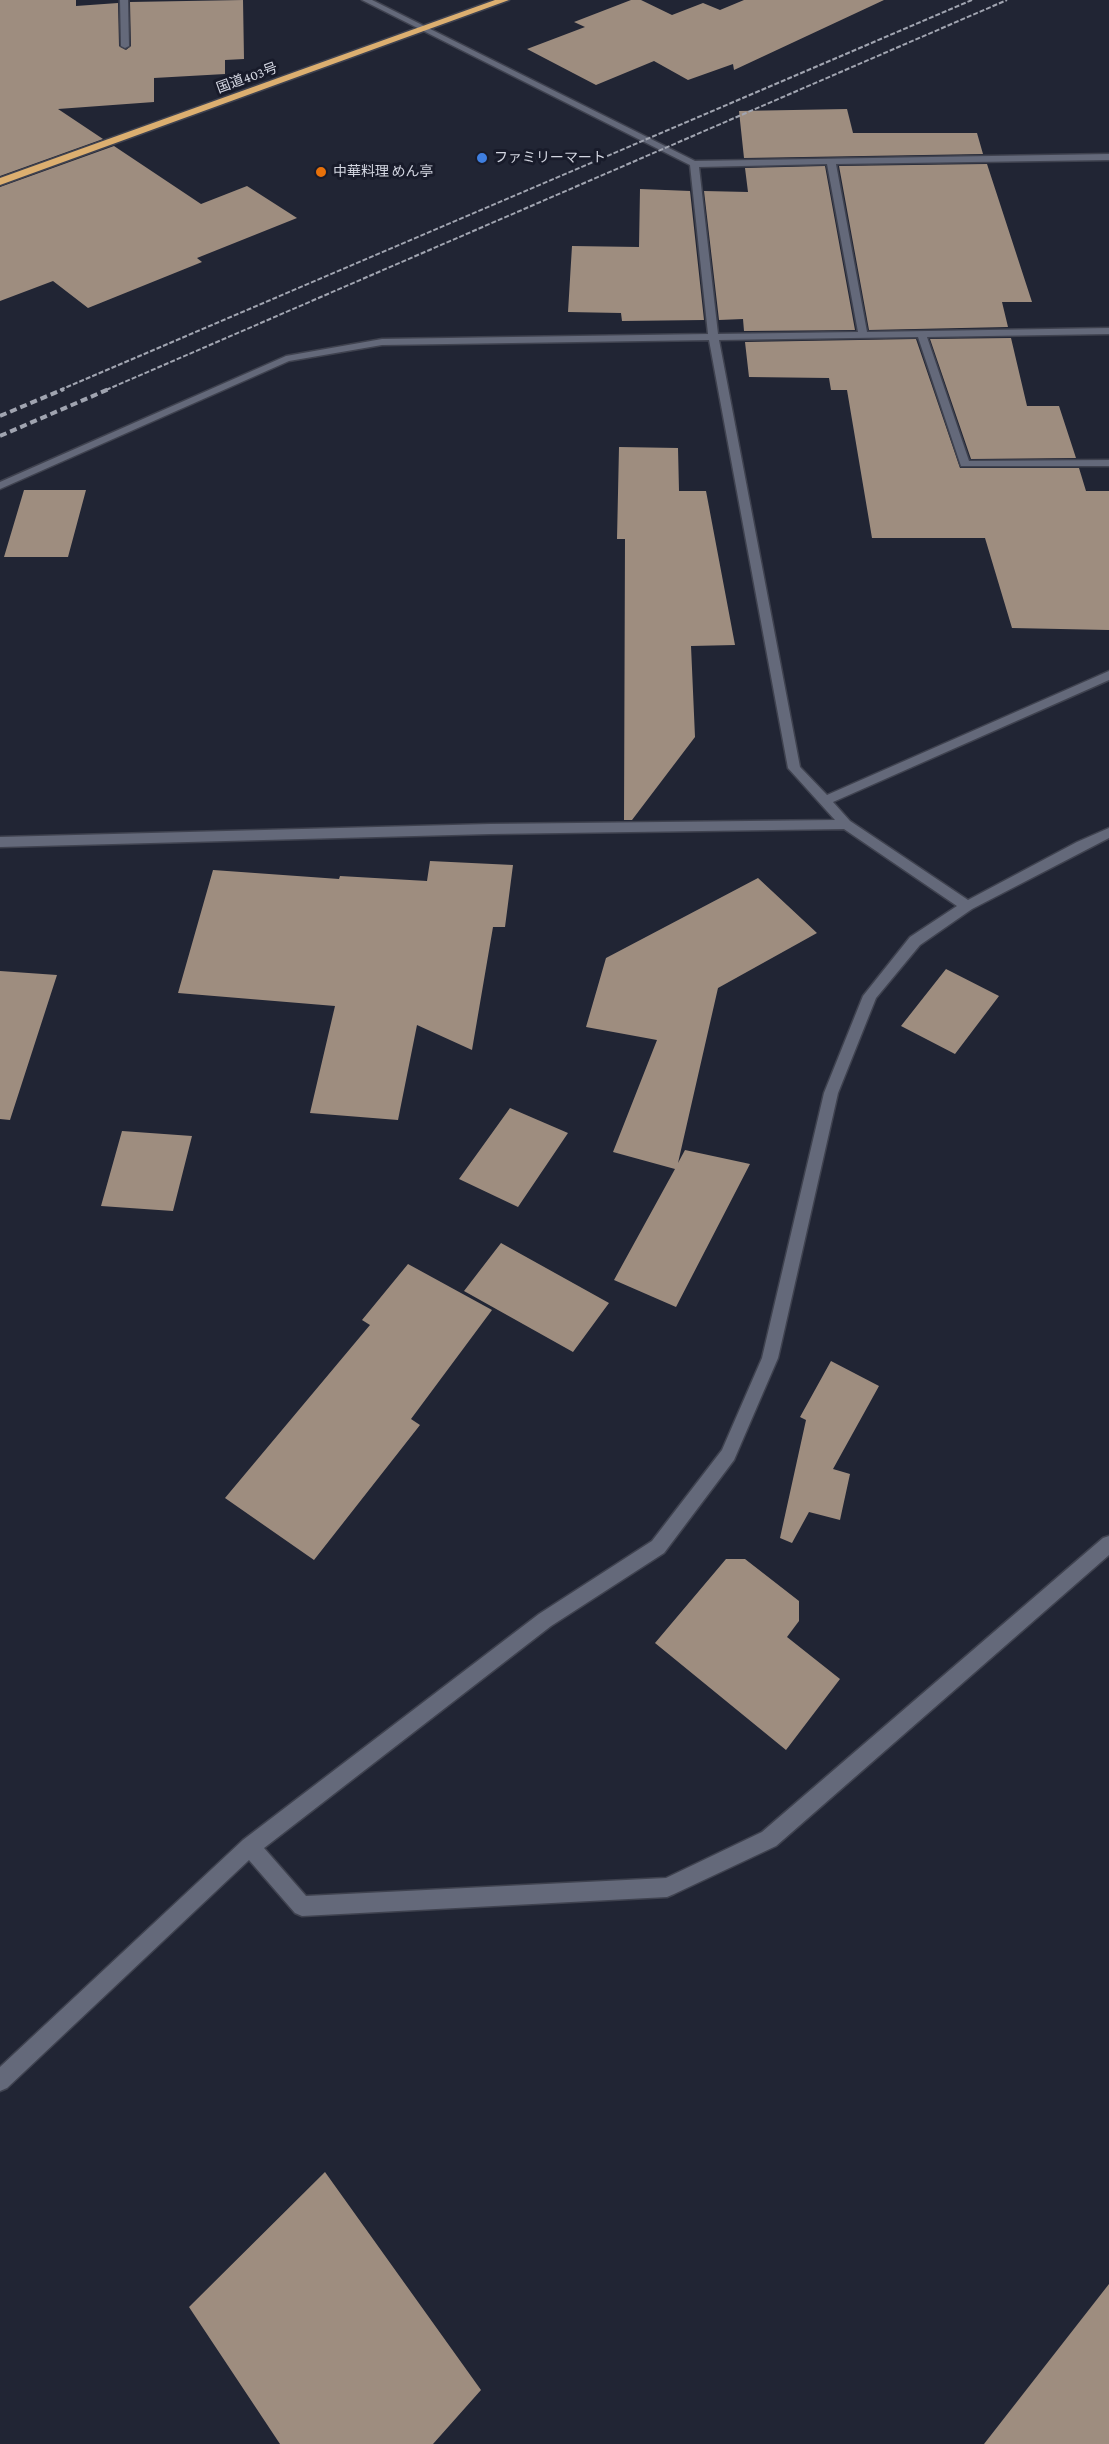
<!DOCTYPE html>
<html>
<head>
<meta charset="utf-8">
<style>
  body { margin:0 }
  canvas { display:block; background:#212534 }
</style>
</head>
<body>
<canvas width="1109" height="2444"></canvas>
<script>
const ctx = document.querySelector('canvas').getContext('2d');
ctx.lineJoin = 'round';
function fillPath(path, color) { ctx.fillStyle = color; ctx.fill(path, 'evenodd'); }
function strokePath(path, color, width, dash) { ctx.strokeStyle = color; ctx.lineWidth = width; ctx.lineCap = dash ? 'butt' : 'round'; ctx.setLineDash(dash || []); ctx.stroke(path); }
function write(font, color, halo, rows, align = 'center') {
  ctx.font = font + ' "Crimson Pro","Noto Sans JP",serif'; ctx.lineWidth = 6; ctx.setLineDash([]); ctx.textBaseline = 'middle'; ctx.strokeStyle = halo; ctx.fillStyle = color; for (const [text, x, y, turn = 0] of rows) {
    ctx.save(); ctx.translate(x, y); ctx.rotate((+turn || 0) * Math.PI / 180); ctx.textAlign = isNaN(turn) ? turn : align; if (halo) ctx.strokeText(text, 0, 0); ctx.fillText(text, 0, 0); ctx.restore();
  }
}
fillPath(new Path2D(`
  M 0,0 L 76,0 L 76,6 L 118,3 L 119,46 L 126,50 L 131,46 L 130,2 L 243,0 L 244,59 L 225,60 L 225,74 L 154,78 L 154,102 L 58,109 L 103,139 L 0,176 Z
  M 631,0 L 641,0 L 672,15 L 703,3 L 720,10 L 744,0 L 884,0 L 734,70 L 733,64 L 688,80 L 654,61 L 596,85 L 527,49 L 585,27 L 574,22 Z
  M 847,109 L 853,133 L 977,133 L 983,154 L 744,158 L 739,111 Z
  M 114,146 L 201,204 L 247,186 L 297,218 L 197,258 L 202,262 L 88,308 L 53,281 L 0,301 L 0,187 Z
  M 987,164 L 1032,302 L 1002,302 L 1008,327 L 869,330 L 839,166 Z
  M 825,166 L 855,330 L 744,331 L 743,319 L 719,320 L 704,191 L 748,192 L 745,168 Z
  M 640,189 L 690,191 L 704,320 L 622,321 L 621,313 L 568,312 L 572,246 L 639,247 Z
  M 1011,338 L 1027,406 L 1059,406 L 1076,458 L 971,459 L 930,339 Z
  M 916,339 L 960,468 L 1079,468 L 1086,491 L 1109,491 L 1109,630 L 1012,628 L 985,538 L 872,538 L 847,390 L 831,390 L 829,378 L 749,377 L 745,342 Z
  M 619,447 L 678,448 L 679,491 L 706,491 L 735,645 L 691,646 L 695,737 L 632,820 L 624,820 L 625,539 L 617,539 Z
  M 24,490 L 86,490 L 68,557 L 4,557 Z
  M 430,861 L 513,865 L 505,927 L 493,927 L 472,1050 L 417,1025 L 398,1120 L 310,1113 L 335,1006 L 178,993 L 213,870 L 339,879 L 340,876 L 427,881 Z
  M 758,878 L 817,933 L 718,988 L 678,1163 L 685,1150 L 750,1164 L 676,1307 L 614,1280 L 675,1169 L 613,1152 L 657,1040 L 586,1027 L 606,958 Z
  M 946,969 L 999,996 L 955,1054 L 901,1026 Z
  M 0,971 L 57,975 L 10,1120 L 0,1119 Z
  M 510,1108 L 568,1133 L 518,1207 L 459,1179 Z
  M 122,1131 L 192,1136 L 173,1211 L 101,1206 Z
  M 501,1243 L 609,1303 L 573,1352 L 464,1291 Z
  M 408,1264 L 492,1310 L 411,1419 L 420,1425 L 314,1560 L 225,1498 L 370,1325 L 362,1320 Z
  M 831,1361 L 879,1386 L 833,1469 L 850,1474 L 840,1520 L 809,1512 L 792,1543 L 780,1538 L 806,1420 L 800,1417 Z
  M 726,1559 L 745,1559 L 799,1601 L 799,1621 L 787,1637 L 840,1679 L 786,1750 L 655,1643 Z
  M 325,2172 L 481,2390 L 433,2444 L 280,2444 L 189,2307 Z
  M 1109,2284 L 1109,2444 L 984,2444 Z`), '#9e8d7f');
const minor = new Path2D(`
  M 120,0 L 128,0 L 129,46 L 125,48 L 121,46 Z
  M 362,0 L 372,0 L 695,161 L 1109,154 L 1109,160 L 836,164 L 867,332 L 1109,328 L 1109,334 L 927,337 L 969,461 L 1109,460 L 1109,466 L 961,466 L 918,337 L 719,340 L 800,767 L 827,795 L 1109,671 L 1109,680 L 833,802 L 850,821 L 968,900 L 1077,842 L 1109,828 L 1109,838 L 972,909 L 920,945 L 876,998 L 838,1093 L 778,1358 L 734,1460 L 664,1553 L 551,1626 L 264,1848 L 306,1896 L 666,1878 L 762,1832 L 1103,1538 L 1109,1536 L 1109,1555 L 776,1846 L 674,1894 L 667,1897 L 302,1916 L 295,1913 L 249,1860 L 7,2088 L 0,2091 L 0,2067 L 243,1840 L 539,1614 L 652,1541 L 722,1450 L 762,1358 L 824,1093 L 863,996 L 910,937 L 957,906 L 844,829 L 490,834 L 0,847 L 0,837 L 490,824 L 835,820 L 788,768 L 709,340 L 382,345 L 289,361 L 0,489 L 0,482 L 286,356 L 382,339 L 708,334 L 690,165 ZM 827,164 L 858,332 L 718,334 L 699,167 Z`);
const highway = new Path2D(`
  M 495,0 L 509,0 L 0,185 L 0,178 Z`);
strokePath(minor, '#3f424f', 3);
strokePath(highway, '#3f424f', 3);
fillPath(minor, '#64697a');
fillPath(highway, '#dcaf70');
strokePath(new Path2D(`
  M 60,390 L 972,0
  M 106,390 L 1007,0`), '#a0a4b0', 2, [5, 2]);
strokePath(new Path2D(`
  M 0,416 L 64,389
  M 0,436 L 109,389`), '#a0a4b0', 4, [7, 4]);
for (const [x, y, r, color] of [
  [482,158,6,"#3f7fe0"],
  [321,172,6,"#e8710a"]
]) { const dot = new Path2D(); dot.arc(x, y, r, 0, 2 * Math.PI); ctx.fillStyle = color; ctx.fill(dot); strokePath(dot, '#181b2a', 2); }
write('14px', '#d4d7e2', '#181b2a', [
  ["国道403号",247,78,-20]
]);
write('14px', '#d4d7e2', '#181b2a', [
  ["ファミリーマート",494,158],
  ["中華料理 めん亭",333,172]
], 'left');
</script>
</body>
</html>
